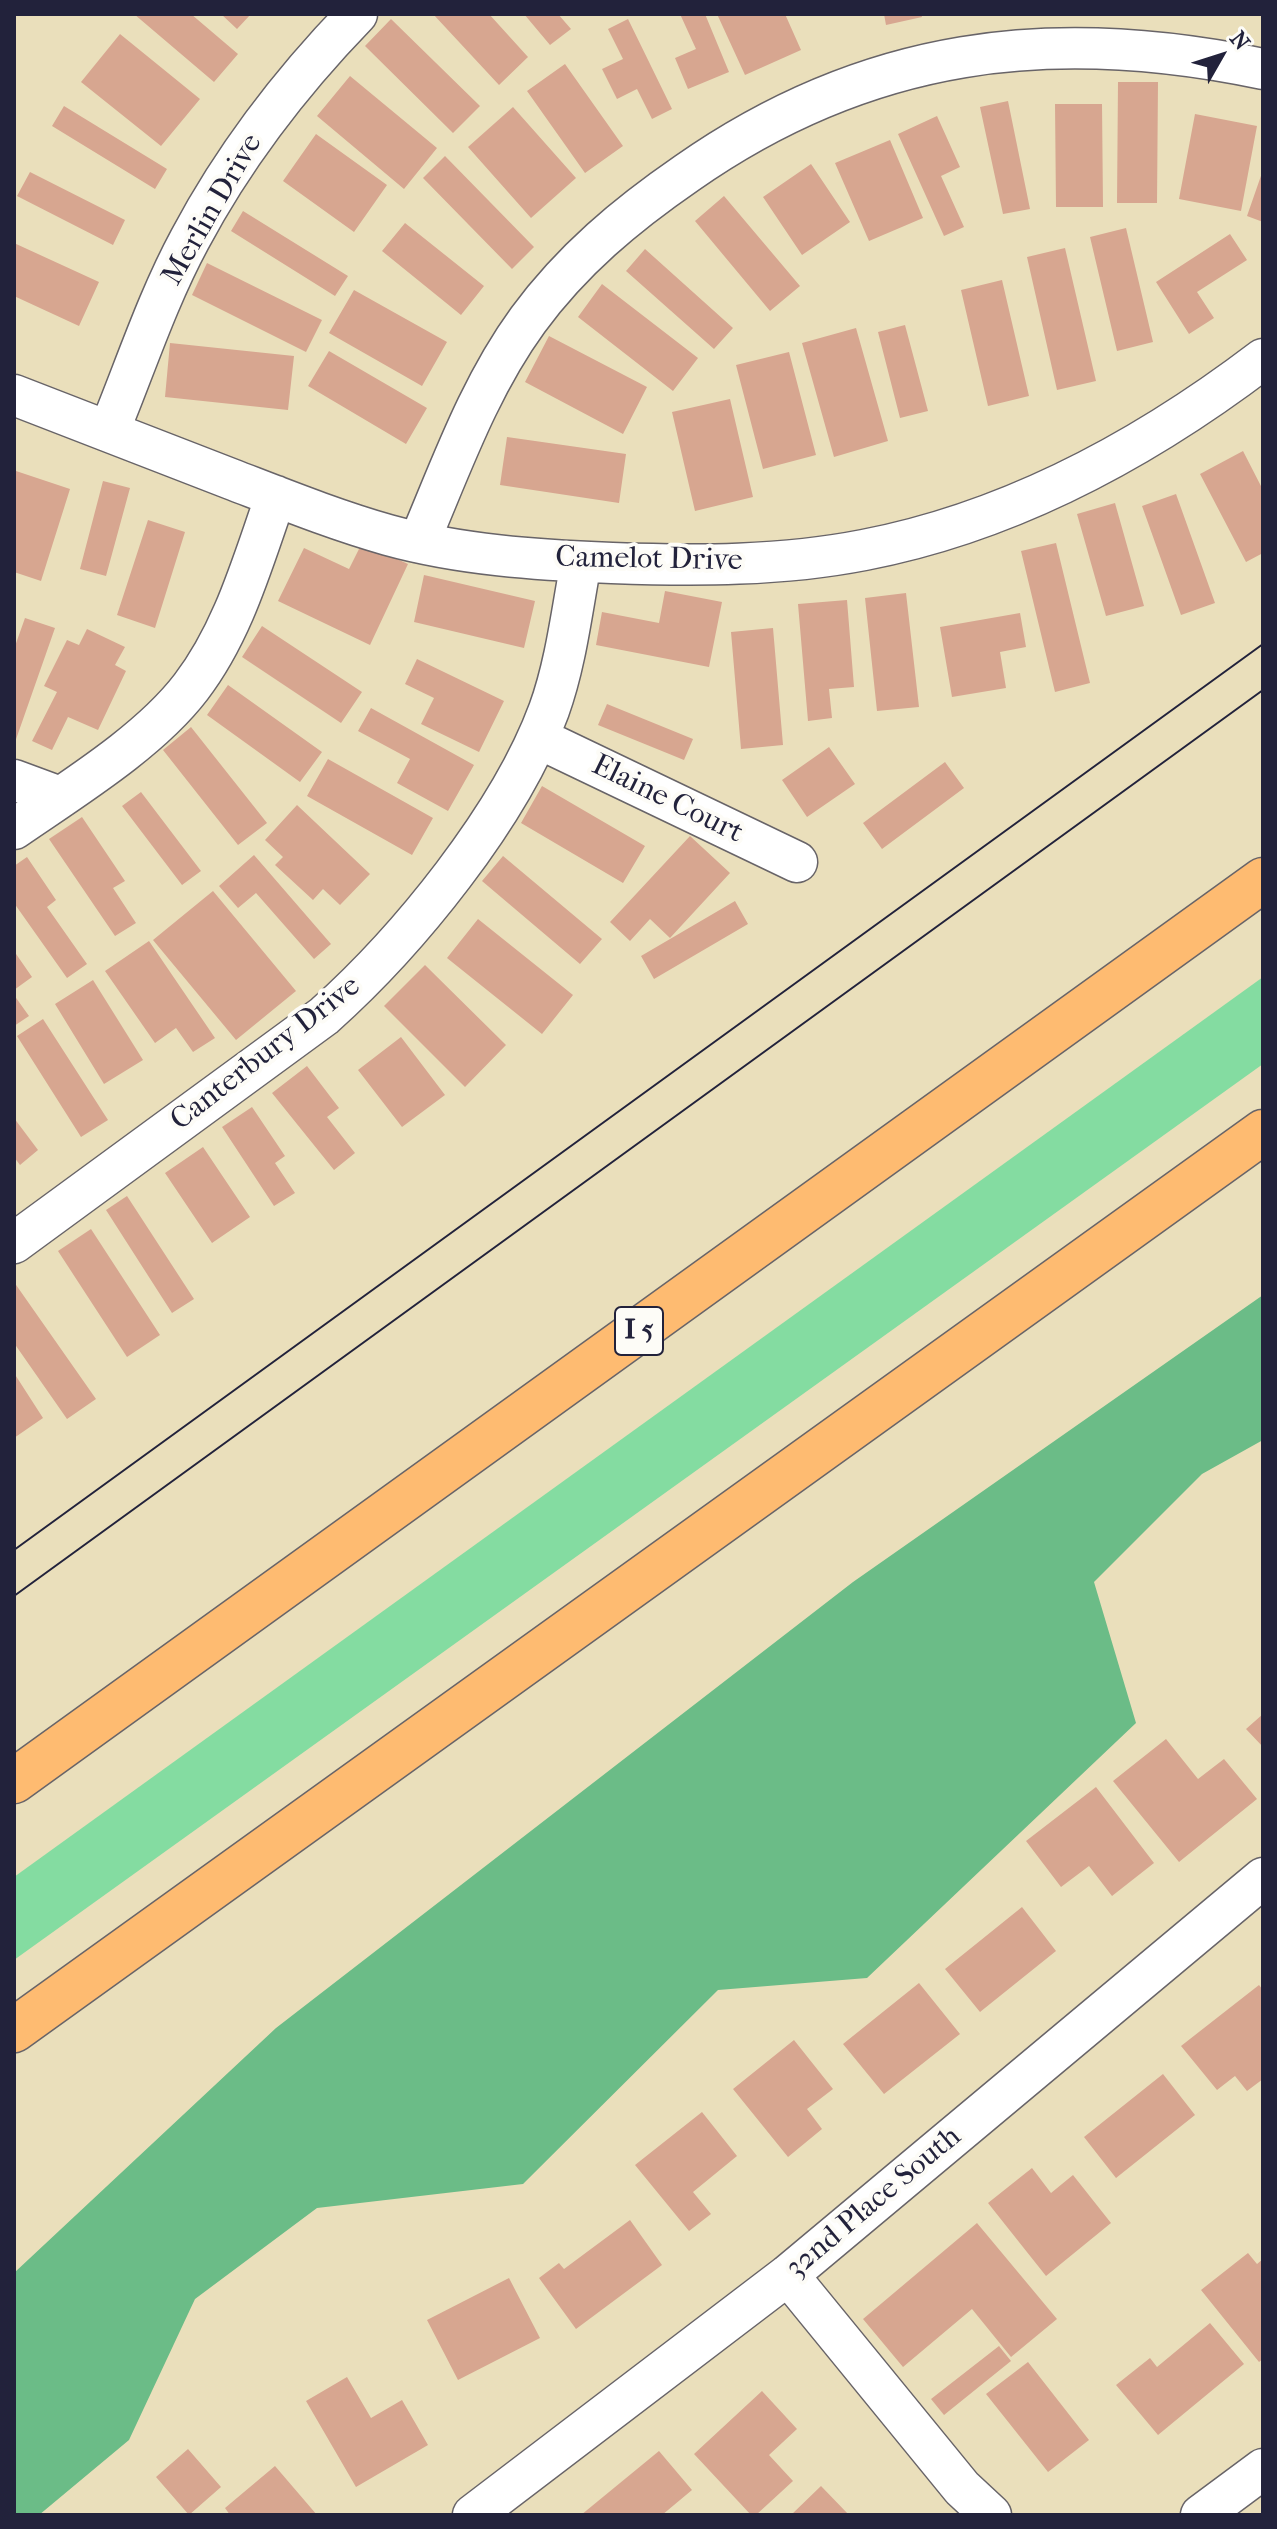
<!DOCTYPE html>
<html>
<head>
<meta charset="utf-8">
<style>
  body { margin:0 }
  #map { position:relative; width:1277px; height:2529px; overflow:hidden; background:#eadfbb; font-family:"IM FELL French Canon",serif }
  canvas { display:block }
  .frame { position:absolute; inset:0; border:16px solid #22223b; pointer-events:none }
  .north { position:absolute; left:1181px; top:16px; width:80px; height:80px; -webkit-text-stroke:6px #fdfcf7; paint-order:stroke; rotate:51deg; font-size:22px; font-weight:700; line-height:32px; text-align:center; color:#22223b }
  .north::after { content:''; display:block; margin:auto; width:28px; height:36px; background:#22223b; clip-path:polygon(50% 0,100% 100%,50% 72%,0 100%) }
</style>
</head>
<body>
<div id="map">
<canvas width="1277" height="2529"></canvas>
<div class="frame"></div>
<div class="north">N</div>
</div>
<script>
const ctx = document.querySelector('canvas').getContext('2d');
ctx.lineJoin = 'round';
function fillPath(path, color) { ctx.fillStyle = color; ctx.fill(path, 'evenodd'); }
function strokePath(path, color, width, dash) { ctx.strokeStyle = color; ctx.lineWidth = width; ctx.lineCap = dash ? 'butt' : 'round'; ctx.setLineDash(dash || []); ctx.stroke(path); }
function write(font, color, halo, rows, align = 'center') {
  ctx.font = font + ' "IM FELL French Canon",serif'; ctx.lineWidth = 8; ctx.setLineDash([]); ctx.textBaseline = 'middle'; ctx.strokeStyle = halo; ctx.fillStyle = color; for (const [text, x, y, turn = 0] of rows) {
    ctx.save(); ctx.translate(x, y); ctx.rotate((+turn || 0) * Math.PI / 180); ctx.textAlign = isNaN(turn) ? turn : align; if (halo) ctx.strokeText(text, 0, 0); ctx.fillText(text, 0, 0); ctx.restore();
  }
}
fillPath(new Path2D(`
  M 1263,977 L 1263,1064 L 14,1960 L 14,1877 Z`), '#84dca1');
fillPath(new Path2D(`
  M 1263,1295 L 1263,1440 L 1202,1474 L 1094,1582 L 1136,1723 L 867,1978 L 718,1990 L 523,2184 L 317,2208 L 195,2299 L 129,2440 L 39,2515 L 14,2515 L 14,2273 L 276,2028 L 853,1582 Z`), '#6bbc87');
fillPath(new Path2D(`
  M 134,14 L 191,14 L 238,54 L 214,82 Z
  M 221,14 L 251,14 L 237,29 Z
  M 433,14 L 489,14 L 528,57 L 499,85 Z
  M 524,14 L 558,14 L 571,29 L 550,45 Z
  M 680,14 L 705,14 L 729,72 L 688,89 L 675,58 L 696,49 Z
  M 717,14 L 785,14 L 801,50 L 745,75 Z
  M 884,14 L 921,14 L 922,17 L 886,25 Z
  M 391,19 L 480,106 L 453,133 L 365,46 Z
  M 628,19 L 672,109 L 652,119 L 637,89 L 617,99 L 602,69 L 623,59 L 608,29 Z
  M 120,34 L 200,99 L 161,146 L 81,82 Z
  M 565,64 L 623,146 L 585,173 L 527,91 Z
  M 350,76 L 437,148 L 404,189 L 317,116 Z
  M 1118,82 L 1158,82 L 1157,203 L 1117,203 Z
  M 1008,101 L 1030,209 L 1003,214 L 980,107 Z
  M 1055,104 L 1102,104 L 1103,207 L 1056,207 Z
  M 64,106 L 167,169 L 155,189 L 52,126 Z
  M 513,107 L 576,178 L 531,218 L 468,147 Z
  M 1195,114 L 1257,126 L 1241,211 L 1179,199 Z
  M 937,116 L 960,167 L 941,176 L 964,227 L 944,236 L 898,134 Z
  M 316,134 L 387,185 L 354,232 L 283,181 Z
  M 890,140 L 923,218 L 869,241 L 835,163 Z
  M 445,156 L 534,247 L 512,269 L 423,178 Z
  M 811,164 L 850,222 L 802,255 L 763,197 Z
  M 1263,170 L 1263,222 L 1247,216 Z
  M 30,172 L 125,220 L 113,245 L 17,196 Z
  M 724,196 L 800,286 L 770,311 L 695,221 Z
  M 243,211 L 348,276 L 335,296 L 231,231 Z
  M 405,223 L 484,286 L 461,315 L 382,251 Z
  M 1126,228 L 1153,342 L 1117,351 L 1090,237 Z
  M 1230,234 L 1247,260 L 1197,292 L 1214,318 L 1189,334 L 1156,282 Z
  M 14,243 L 99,282 L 79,326 L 14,296 Z
  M 1065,248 L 1096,381 L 1057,390 L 1027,257 Z
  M 645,249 L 733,328 L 714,349 L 626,271 Z
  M 207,263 L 322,320 L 306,352 L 192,295 Z
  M 1002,280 L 1029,396 L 988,406 L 961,290 Z
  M 602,284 L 698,358 L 673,391 L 578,317 Z
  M 354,290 L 447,342 L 422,386 L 329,333 Z
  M 905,325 L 928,411 L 900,418 L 878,332 Z
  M 856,328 L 888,441 L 834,457 L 802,343 Z
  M 549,336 L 647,387 L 623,434 L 525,382 Z
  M 170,343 L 294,356 L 288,410 L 165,397 Z
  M 329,351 L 427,408 L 406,444 L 308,386 Z
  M 789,352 L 816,455 L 763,469 L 736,365 Z
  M 730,399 L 753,497 L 695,511 L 672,412 Z
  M 507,437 L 626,454 L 619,503 L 500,485 Z
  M 1243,451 L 1263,490 L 1263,553 L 1246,562 L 1200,474 Z
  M 16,471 L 70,489 L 41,581 L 14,572 Z
  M 103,481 L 130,488 L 106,576 L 80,569 Z
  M 1176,494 L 1215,603 L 1181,615 L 1142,506 Z
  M 1115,503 L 1144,606 L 1106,616 L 1077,514 Z
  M 148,520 L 185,532 L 155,628 L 117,615 Z
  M 362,543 L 408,564 L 370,645 L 278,601 L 304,548 L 349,569 Z
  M 1056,543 L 1090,683 L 1055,692 L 1021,551 Z
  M 424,575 L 535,601 L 524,648 L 414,622 Z
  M 665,591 L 722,602 L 709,667 L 596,645 L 602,612 L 659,623 Z
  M 906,593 L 919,707 L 877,711 L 865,598 Z
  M 847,600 L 854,687 L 829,689 L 832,718 L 808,721 L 798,604 Z
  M 1020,613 L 1026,647 L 1000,652 L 1006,688 L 952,697 L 940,627 Z
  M 25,618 L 55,628 L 14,745 L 14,649 Z
  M 262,626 L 362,692 L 341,723 L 242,657 Z
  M 773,628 L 783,745 L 741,749 L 731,632 Z
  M 87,629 L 125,647 L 115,665 L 126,671 L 98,730 L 68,717 L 52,750 L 32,741 L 57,692 L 44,686 L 67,640 L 79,645 Z
  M 417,659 L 504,701 L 479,752 L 421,724 L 434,698 L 405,684 Z
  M 228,685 L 322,752 L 300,782 L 207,715 Z
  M 607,704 L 693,739 L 684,760 L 598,725 Z
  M 371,708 L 474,765 L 448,811 L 397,783 L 410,759 L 358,731 Z
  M 191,727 L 267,823 L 238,845 L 163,750 Z
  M 829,747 L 855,784 L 807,817 L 782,780 Z
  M 328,759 L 433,818 L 412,855 L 307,796 Z
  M 945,762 L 964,788 L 882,849 L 863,823 Z
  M 542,786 L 645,846 L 623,883 L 521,823 Z
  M 141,792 L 201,871 L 182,885 L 122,806 Z
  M 297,805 L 370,874 L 340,905 L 323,889 L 313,900 L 275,865 L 283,857 L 265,840 Z
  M 82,817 L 125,881 L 113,888 L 136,923 L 115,936 L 49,839 Z
  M 690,836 L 730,873 L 670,938 L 650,919 L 630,941 L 610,922 Z
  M 254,855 L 331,944 L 314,959 L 256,893 L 238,908 L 219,886 Z
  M 503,856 L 602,939 L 580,964 L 482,881 Z
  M 27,857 L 56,900 L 47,907 L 87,964 L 67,978 L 14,903 L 14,866 Z
  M 213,891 L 296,991 L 236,1040 L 153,940 Z
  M 735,901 L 748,924 L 654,979 L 641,956 Z
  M 478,919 L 573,995 L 542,1034 L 447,958 Z
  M 149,941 L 215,1038 L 193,1052 L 176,1028 L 155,1043 L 105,971 Z
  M 14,951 L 32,977 L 14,990 Z
  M 425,965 L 506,1045 L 465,1087 L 384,1006 Z
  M 93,980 L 143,1060 L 104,1084 L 55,1004 Z
  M 14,995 L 29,1016 L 14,1026 Z
  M 43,1019 L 108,1120 L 81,1137 L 17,1036 Z
  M 401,1037 L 445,1095 L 402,1127 L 358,1070 Z
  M 307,1066 L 339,1108 L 327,1117 L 355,1153 L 334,1170 L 272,1093 Z
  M 252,1107 L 285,1156 L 275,1163 L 295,1193 L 274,1206 L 222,1127 Z
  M 14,1118 L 38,1150 L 20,1165 L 14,1157 Z
  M 203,1147 L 250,1217 L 212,1243 L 165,1173 Z
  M 127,1196 L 194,1299 L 172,1313 L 106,1210 Z
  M 91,1229 L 160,1335 L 127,1357 L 58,1251 Z
  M 14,1282 L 96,1399 L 67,1419 L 14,1343 Z
  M 14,1373 L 43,1418 L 14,1438 Z
  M 1263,1714 L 1263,1747 L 1246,1729 Z
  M 1166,1739 L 1198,1779 L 1224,1759 L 1257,1799 L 1179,1862 L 1113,1781 Z
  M 1096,1787 L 1154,1863 L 1112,1896 L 1089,1866 L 1061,1887 L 1026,1841 Z
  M 1022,1907 L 1056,1951 L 980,2012 L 945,1969 Z
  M 919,1983 L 960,2034 L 884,2094 L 843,2044 Z
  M 1259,1985 L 1263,1990 L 1263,2079 L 1247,2091 L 1235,2076 L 1217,2090 L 1181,2046 Z
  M 794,2040 L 833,2089 L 807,2109 L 822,2129 L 788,2157 L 733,2089 Z
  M 1163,2074 L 1195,2115 L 1116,2178 L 1084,2137 Z
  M 702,2112 L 737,2156 L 693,2192 L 711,2214 L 689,2231 L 635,2165 Z
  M 1032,2168 L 1051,2193 L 1073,2175 L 1111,2223 L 1046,2276 L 988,2203 Z
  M 630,2220 L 662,2265 L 576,2329 L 539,2278 L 559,2263 L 564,2269 Z
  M 977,2223 L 1057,2319 L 1011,2357 L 972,2309 L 903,2367 L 863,2319 Z
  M 1248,2253 L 1257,2264 L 1263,2259 L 1263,2359 L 1259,2362 L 1201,2290 Z
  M 509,2278 L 540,2338 L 458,2380 L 427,2320 Z
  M 1210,2323 L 1244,2364 L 1158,2435 L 1116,2385 L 1150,2358 L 1157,2367 Z
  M 999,2346 L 1011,2361 L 944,2415 L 931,2399 Z
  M 1028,2362 L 1089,2440 L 1048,2472 L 986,2394 Z
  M 347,2377 L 371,2418 L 402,2400 L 428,2445 L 356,2487 L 306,2401 Z
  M 762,2391 L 797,2429 L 769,2455 L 793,2481 L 756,2515 L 751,2515 L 694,2454 Z
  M 188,2449 L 221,2487 L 189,2515 L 156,2477 Z
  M 659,2451 L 692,2490 L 662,2515 L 581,2515 Z
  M 275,2466 L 317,2515 L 230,2515 L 225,2508 Z
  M 821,2486 L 849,2515 L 791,2515 Z`), '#d7a690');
const street = new Path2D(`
  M 14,395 C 86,423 159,451 231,479 C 283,499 335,520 388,535 C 460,555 538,560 612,563 C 696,566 782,566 864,550 C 1010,522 1146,448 1263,359
  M 109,431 C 135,368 157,300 190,239 C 234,156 291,82 357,14
  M 419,542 C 451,467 479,387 528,320 C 572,260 626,215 687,173 C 867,47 1051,25 1263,69
  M 538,738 L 797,862
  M 14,780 L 60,797
  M 14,829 C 72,789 149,742 191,687 C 234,631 253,560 276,496
  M 14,1243 L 324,1016 C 408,941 510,816 549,710 C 566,663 572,610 581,562
  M 788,2275 L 962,2488 L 991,2515
  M 473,2515 L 788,2275 L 1263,1878
  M 1201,2515 L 1263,2469`);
const highway = new Path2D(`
  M 14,1781 L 1263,880
  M 14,2030 L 1263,1132`);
strokePath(street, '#686468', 43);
strokePath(highway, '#686468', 47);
strokePath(street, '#fff', 40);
strokePath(highway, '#febb71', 44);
strokePath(new Path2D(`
  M 14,1550 L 1263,644
  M 14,1596 L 1263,690`), '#22223b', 2);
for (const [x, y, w] of [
  [639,1331,48]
]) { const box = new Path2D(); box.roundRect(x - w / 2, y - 24, w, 48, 6); ctx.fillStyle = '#fdfcf7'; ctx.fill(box); strokePath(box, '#22223b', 2); }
write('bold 28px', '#22223b', null, [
  ["I 5",639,1331]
]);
write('30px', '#22223b', '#fdfcf7', [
  ["Merlin Drive",213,210,-60],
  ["Camelot Drive",649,560,1],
  ["Elaine Court",667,800,26],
  ["Canterbury Drive",266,1054,-38],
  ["32nd Place South",874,2203,-40]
]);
</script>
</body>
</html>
